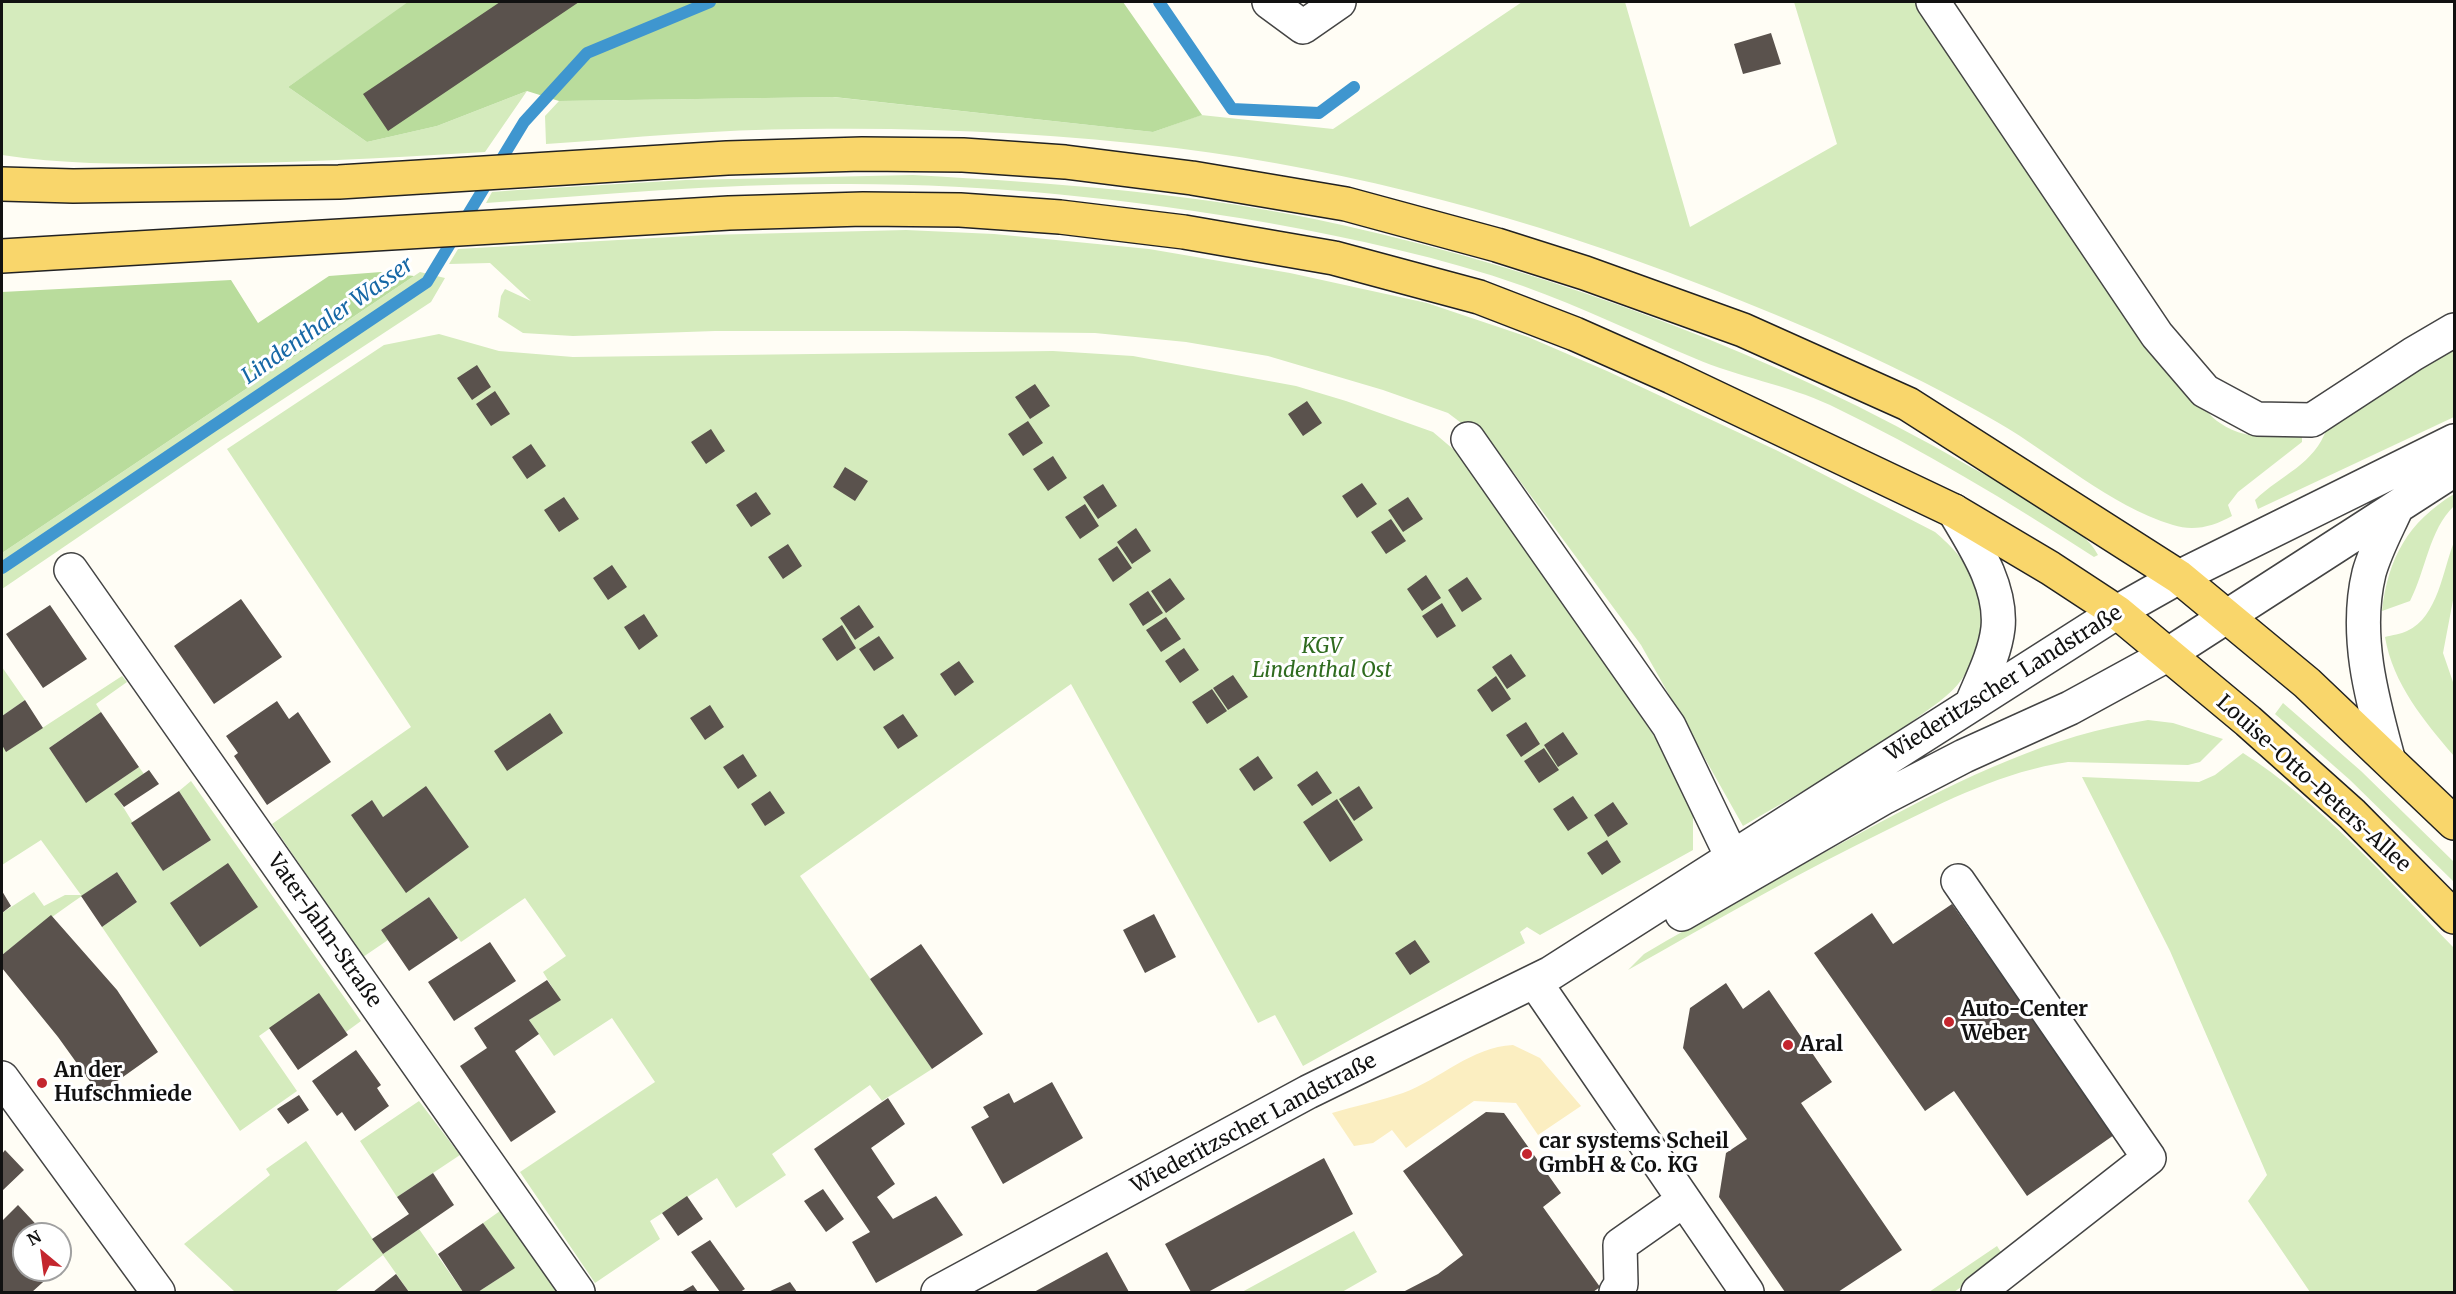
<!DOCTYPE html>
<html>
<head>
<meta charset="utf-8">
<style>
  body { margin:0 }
  #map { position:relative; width:2456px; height:1294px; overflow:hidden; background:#fffdf5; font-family:Merriweather,serif }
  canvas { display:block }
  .frame { position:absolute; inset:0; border:3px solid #111; pointer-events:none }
  .north { position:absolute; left:12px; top:1222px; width:60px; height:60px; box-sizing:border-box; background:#fff; border:2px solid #a0a0a0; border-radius:50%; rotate:331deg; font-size:16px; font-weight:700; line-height:24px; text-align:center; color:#111 }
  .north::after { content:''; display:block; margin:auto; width:21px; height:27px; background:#c4262e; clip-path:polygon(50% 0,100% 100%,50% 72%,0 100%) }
</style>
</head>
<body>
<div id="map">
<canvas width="2456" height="1294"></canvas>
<div class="frame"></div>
<div class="north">N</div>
</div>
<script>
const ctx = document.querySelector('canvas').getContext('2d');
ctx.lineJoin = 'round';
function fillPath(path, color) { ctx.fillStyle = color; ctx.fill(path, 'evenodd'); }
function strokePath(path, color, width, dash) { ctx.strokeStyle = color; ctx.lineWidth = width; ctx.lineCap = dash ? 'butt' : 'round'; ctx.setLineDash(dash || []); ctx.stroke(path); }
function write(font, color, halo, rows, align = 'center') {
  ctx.font = font + ' Merriweather,serif'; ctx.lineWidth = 6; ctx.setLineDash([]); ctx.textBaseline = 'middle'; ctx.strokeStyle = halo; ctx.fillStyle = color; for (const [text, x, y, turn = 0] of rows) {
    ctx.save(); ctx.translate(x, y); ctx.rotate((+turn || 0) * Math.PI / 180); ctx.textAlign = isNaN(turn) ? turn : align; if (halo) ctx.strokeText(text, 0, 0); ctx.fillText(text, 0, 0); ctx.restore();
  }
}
fillPath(new Path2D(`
  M 2,2 L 410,2 L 288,87 L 367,142 L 437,126 L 527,91 L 485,152 C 383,158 281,164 179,164 C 120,164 60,164 2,155 Z
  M 1522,2 L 1625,2 L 1690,227 L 1837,144 L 1794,2 L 1921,2 L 2194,396 C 2202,404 2210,417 2220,423 C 2244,440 2274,438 2302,435 L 2302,442 L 2238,492 L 2228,505 L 2232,516 C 2214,526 2194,532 2173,525 C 2108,505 2056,456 1997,422 C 1902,367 1802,324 1699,284 C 1533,219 1354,170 1176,148 C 1053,133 927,127 804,129 C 718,129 632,138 546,144 L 545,116 L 559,101 L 833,97 L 1153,132 L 1201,115 L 1333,129 Z
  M 913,175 C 1056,183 1201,193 1342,225 C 1560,274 1775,354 1969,466 C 2000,483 2085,525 2098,555 L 2094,557 C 2009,502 1922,449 1830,405 C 1787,385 1738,377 1694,358 C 1637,334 1582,307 1523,286 C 1441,257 1355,239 1269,223 C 1130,199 991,184 849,184 C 728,183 607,194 486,203 L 492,192 L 518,190 L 686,180 Z
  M 906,230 L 994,234 L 1149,249 L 1290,273 L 1427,303 L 1528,337 L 1607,371 L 1778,451 L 1935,532 C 1983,572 2003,624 1962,679 C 1950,696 1930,708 1914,720 C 1860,760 1801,792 1743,826 L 1641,645 L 1514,473 L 1488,443 L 1448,413 L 1383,390 L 1268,356 L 1186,342 L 1095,333 L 904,331 L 715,331 L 573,336 L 523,333 L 498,317 L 501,296 L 505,289 L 531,301 L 490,263 L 449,264 L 458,249 L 707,235 Z
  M 420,272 L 445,278 L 431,302 L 221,440 L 2,589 L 2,553 Z
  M 439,334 L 499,351 L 573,357 L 1053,351 L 1133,356 L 1296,386 L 1346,401 L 1433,432 L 1466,460 L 1693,793 L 1693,850 L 1540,935 L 1527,927 L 1520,932 L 1525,943 L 1303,1066 L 1275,1015 L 1258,1023 L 1071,684 L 800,876 L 932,1069 L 882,1101 L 870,1085 L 772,1154 L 786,1175 L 736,1208 L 717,1178 L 650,1221 L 660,1239 L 595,1283 L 520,1172 L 655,1082 L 612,1018 L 554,1056 L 529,1020 L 560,1000 L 543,972 L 566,956 L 525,898 L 461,942 L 429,897 L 381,930 L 388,940 L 363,957 L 272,824 L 411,727 L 227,449 L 384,345 ZM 426,787 L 469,847 L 406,892 L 372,801 L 383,817 Z
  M 2454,345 L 2454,417 L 2258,509 L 2255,500 C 2282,474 2314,465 2327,428 Z
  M 2454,494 L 2454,506 C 2429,530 2426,570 2410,601 L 2382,611 C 2388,558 2408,522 2454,494 Z
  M 2454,542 L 2454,595 L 2443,653 L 2454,685 L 2454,756 C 2424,721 2393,684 2385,637 C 2392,635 2401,634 2407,631 C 2438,617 2443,569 2454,542 Z
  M 2,667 L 25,700 L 2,716 Z
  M 122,676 L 127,682 L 96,704 L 101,712 L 49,748 L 86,802 L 139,767 L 144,774 L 115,794 L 163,871 L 211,840 L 179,791 L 191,781 L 361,1021 L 346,1032 L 319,994 L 259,1036 L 297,1091 L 240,1131 L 102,927 L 137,902 L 117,872 C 77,899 39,925 2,955 L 2,913 L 34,892 L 44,906 L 65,895 L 81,895 L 41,840 L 2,865 L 2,745 L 7,751 Z
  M 2283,703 L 2361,771 L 2454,862 L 2454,882 L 2350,780 L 2275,714 Z
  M 2148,720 L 2173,723 L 2223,739 L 2200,762 L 2188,765 L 2068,762 C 2004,771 1946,801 1889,829 C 1800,872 1715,921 1628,970 L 1644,954 L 1666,941 C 1736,901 1806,862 1877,824 C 1963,778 2051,735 2148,720 Z
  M 2243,753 C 2318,800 2392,884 2454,948 L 2454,1292 L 2310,1292 L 2248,1201 L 2267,1175 L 2170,951 L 2082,777 L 2199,782 L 2215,775 Z
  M 419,1101 L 460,1155 L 397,1197 L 360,1141 Z
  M 306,1141 L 383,1254 L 419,1229 L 463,1292 L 409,1292 L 383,1255 L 335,1292 L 235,1292 L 184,1244 L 270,1175 L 266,1169 Z
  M 500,1211 L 557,1292 L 478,1292 L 514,1268 L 483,1223 Z
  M 1354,1231 L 1377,1272 L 1342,1292 L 1242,1292 Z
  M 1997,1246 L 2004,1257 L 1954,1292 L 1929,1292 Z`), '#d5ebbd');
fillPath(new Path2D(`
  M 408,2 L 1123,2 L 1202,115 L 1153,132 L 834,97 L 559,101 L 527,91 L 437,126 L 367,142 L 288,87 Z
  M 381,272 L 414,276 L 2,553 L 2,292 L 231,280 L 258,323 L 329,276 Z`), '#b9dc9c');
fillPath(new Path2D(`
  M 1513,1045 L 1540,1058 L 1581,1106 L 1538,1135 L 1516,1103 L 1474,1101 L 1406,1148 L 1392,1130 L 1373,1143 L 1354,1146 L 1332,1113 C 1355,1106 1380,1101 1403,1093 C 1441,1079 1471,1047 1513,1045 Z`), '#fbeec1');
strokePath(new Path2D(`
  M 1159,2 L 1232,109 L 1319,113 L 1354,87
  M 2,568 L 427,282 L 524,122 L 587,53 L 710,2`), '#3f96cf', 12);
fillPath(new Path2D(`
  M 500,2 L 579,2 L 388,131 L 363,94 Z
  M 1771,33 L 1781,64 L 1743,74 L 1734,44 Z
  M 477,365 L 491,387 L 472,400 L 457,378 Z
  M 1035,384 L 1050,406 L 1030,419 L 1015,397 Z
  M 495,391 L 510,414 L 491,426 L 476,404 Z
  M 1307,401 L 1322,423 L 1303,436 L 1288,414 Z
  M 1028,421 L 1043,443 L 1023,456 L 1008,434 Z
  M 711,429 L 725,451 L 706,464 L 691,442 Z
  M 531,444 L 546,466 L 527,479 L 512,457 Z
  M 1053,456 L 1067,478 L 1048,491 L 1033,469 Z
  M 845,467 L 868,481 L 855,501 L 833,487 Z
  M 1362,483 L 1377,504 L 1357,518 L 1342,496 Z
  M 1103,484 L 1117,506 L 1098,519 L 1083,497 Z
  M 756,492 L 771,514 L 751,527 L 736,505 Z
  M 564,497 L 579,519 L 559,532 L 544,510 Z
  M 1408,497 L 1423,519 L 1403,532 L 1388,510 Z
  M 1085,504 L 1099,526 L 1080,539 L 1065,517 Z
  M 1391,519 L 1406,541 L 1386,554 L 1371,532 Z
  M 1136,528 L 1151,551 L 1132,564 L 1117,542 Z
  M 788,544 L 802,566 L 783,579 L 768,557 Z
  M 1117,546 L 1132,568 L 1113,582 L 1098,559 Z
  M 612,565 L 627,587 L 608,600 L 593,578 Z
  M 1426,575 L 1441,598 L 1422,611 L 1407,589 Z
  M 1467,577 L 1482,599 L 1462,612 L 1448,590 Z
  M 1170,578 L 1185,599 L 1166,613 L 1151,591 Z
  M 1148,591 L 1163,613 L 1143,626 L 1129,604 Z
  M 241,599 L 282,657 L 214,704 L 174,646 Z
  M 1442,603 L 1456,626 L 1437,638 L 1422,616 Z
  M 50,605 L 87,659 L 43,688 L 6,634 Z
  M 859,605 L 874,627 L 855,640 L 840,618 Z
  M 644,614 L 658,636 L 639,650 L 624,627 Z
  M 1166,617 L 1181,639 L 1161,652 L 1146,630 Z
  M 842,625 L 856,648 L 837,661 L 822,639 Z
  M 879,636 L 894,658 L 874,671 L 859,649 Z
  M 1184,648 L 1199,670 L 1180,683 L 1165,661 Z
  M 1511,654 L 1526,676 L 1507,689 L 1492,667 Z
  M 959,661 L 974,682 L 955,696 L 940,674 Z
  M 1233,675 L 1248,697 L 1228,710 L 1213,688 Z
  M 1496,676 L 1511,699 L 1492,712 L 1477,690 Z
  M 1212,689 L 1227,711 L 1207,724 L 1192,702 Z
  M 25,700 L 43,728 L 6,752 L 2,745 L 2,716 Z
  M 277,701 L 289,719 L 298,712 L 331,762 L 267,805 L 234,756 L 238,753 L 226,736 Z
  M 710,705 L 724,727 L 705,740 L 690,718 Z
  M 101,712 L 139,767 L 86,803 L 49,748 Z
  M 550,713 L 563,733 L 507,771 L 494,751 Z
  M 903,714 L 918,736 L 898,749 L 883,727 Z
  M 1526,722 L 1540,744 L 1521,757 L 1506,735 Z
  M 1563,732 L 1578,754 L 1558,767 L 1544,745 Z
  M 1544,748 L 1559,770 L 1539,783 L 1524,761 Z
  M 743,754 L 757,776 L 738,789 L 723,767 Z
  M 1258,756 L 1273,778 L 1254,791 L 1239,769 Z
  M 149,770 L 159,784 L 124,807 L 114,794 Z
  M 1317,771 L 1332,793 L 1312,806 L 1297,785 Z
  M 426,786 L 469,847 L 406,893 L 351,815 L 372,800 L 383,817 Z
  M 1359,786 L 1373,808 L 1354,821 L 1339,799 Z
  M 179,791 L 211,840 L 163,871 L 131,823 Z
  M 770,791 L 785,813 L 765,826 L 751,804 Z
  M 1573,796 L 1588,818 L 1568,831 L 1553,809 Z
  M 1337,799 L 1363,840 L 1330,862 L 1303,822 Z
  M 1613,802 L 1628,824 L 1608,837 L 1594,815 Z
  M 1607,840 L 1621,862 L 1602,875 L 1587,853 Z
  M 228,863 L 258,907 L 200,947 L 170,903 Z
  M 117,872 L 137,902 L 102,927 L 81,896 Z
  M 2,891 L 11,906 L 2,913 Z
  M 429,897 L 458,938 L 409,971 L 381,930 Z
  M 1952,904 L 2114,1135 L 2027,1196 L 1954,1091 L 1925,1111 L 1814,953 L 1872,913 L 1893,944 Z
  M 1154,914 L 1176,957 L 1145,973 L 1123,930 Z
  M 51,915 L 117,990 L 158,1052 L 99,1094 L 58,1037 L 2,968 L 2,955 Z
  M 1415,940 L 1430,962 L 1410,975 L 1395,953 Z
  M 490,942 L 516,981 L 454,1021 L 428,982 Z
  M 921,944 L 983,1034 L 932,1069 L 870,979 Z
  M 547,980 L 561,1000 L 529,1020 L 539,1034 L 515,1051 L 556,1112 L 511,1142 L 460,1066 L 487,1048 L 474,1028 Z
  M 1726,983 L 1743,1009 L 1769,990 L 1832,1082 L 1801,1103 L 1902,1250 L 1838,1292 L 1785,1292 L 1719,1197 L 1726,1153 L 1747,1139 L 1683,1048 L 1690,1008 Z
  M 319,993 L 348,1035 L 298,1070 L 269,1028 Z
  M 356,1050 L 381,1085 L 377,1088 L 389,1106 L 355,1131 L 342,1112 L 337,1116 L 312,1081 Z
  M 1052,1082 L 1083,1138 L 1003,1184 L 971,1127 L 989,1117 L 983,1107 L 1009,1093 L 1014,1103 Z
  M 299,1095 L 309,1110 L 288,1124 L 277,1109 Z
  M 888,1098 L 905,1124 L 871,1148 L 895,1184 L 877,1197 L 893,1219 L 936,1196 L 963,1235 L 876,1283 L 852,1242 L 870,1232 L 814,1149 Z
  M 1486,1112 L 1504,1113 L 1561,1193 L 1543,1207 L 1600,1287 L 1593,1292 L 1403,1292 L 1438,1274 L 1463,1255 L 1403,1171 Z
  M 5,1150 L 24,1170 L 2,1191 L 2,1154 Z
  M 1324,1158 L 1353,1214 L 1208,1292 L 1191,1292 L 1165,1244 Z
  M 433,1173 L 454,1205 L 383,1254 L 372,1239 L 409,1214 L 397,1197 Z
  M 823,1189 L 844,1219 L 826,1232 L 804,1201 Z
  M 687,1196 L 703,1219 L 678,1236 L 662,1213 Z
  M 18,1205 L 45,1234 L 24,1234 L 24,1270 L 48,1270 L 52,1274 L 32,1292 L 2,1292 L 2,1221 Z
  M 483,1223 L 515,1268 L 478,1292 L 463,1292 L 438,1254 Z
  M 710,1240 L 745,1289 L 740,1292 L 720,1292 L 691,1252 Z
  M 1107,1252 L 1129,1292 L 1034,1292 Z
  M 396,1274 L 409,1292 L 373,1292 Z
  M 790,1282 L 797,1292 L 768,1292 Z
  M 693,1285 L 698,1292 L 681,1292 Z`), '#5a524d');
const minor = new Path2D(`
  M 1269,2 L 1303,27 L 1339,2
  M 1933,2 L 2157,335 L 2205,391 L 2257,419 L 2312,420 L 2413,354 L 2454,330
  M 1468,439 L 1669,726 L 1732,857
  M 1954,511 C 1974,545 2002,586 1998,628 C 1995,654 1982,679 1972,703
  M 71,570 L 578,1292
  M 2388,758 C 2372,699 2354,635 2369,573 C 2375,551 2387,529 2396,509
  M 1958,881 L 2149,1158 L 1978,1292
  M 1682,914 L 1885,797 L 1964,756 L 2070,708 L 2167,655 L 2454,470
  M 1535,982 L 1747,1292
  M 2,1078 L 158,1292
  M 938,1292 L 1308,1092 L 1551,973 L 2117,612 L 2179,577 L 2454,441
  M 1616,1292 L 1621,1284 L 1620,1245 L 1684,1200`);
const major = new Path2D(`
  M 2,184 L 73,186 L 339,182 L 727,158 L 862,154 L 963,155 L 1065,162 L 1192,178 L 1346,204 L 1497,245 L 1585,273 L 1743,330 L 1908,404 L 2179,577 L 2307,683 L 2454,823
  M 2,256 L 729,213 L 863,209 L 960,210 L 1060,217 L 1184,232 L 1334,258 L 1479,297 L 1575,334 L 1672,377 L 1954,511 L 2050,568 L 2117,612 L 2248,721 L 2352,814 L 2454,917`);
strokePath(minor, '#444', 36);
strokePath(major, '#222', 36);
strokePath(minor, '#fff', 33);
strokePath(major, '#f9d66b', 33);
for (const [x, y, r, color] of [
  [1949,1022,6,"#c4262e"],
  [1788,1045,6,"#c4262e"],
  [42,1083,6,"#c4262e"],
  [1527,1154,6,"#c4262e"]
]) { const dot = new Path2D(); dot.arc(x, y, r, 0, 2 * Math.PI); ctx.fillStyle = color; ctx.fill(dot); strokePath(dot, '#fff', 2); }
write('italic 21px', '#2f6b1f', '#fff', [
  ["KGV",1322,647],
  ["Lindenthal Ost",1322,671]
]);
write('21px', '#111', '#fff', [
  ["Wiederitzscher Landstraße",2004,684,-32],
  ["Louise-Otto-Peters-Allee",2313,784,42],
  ["Vater-Jahn-Straße",324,931,55],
  ["Wiederitzscher Landstraße",1254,1124,-28]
]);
write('bold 21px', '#111', '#fff', [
  ["Auto-Center",1961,1010],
  ["Weber",1961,1034],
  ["Aral",1800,1045],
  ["An der",54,1071],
  ["Hufschmiede",54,1095],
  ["car systems Scheil",1539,1142],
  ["GmbH & Co. KG",1539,1166]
], 'left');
write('italic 22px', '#1768a6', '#fff', [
  ["Lindenthaler Wasser",328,321,-35]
]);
</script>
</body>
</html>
